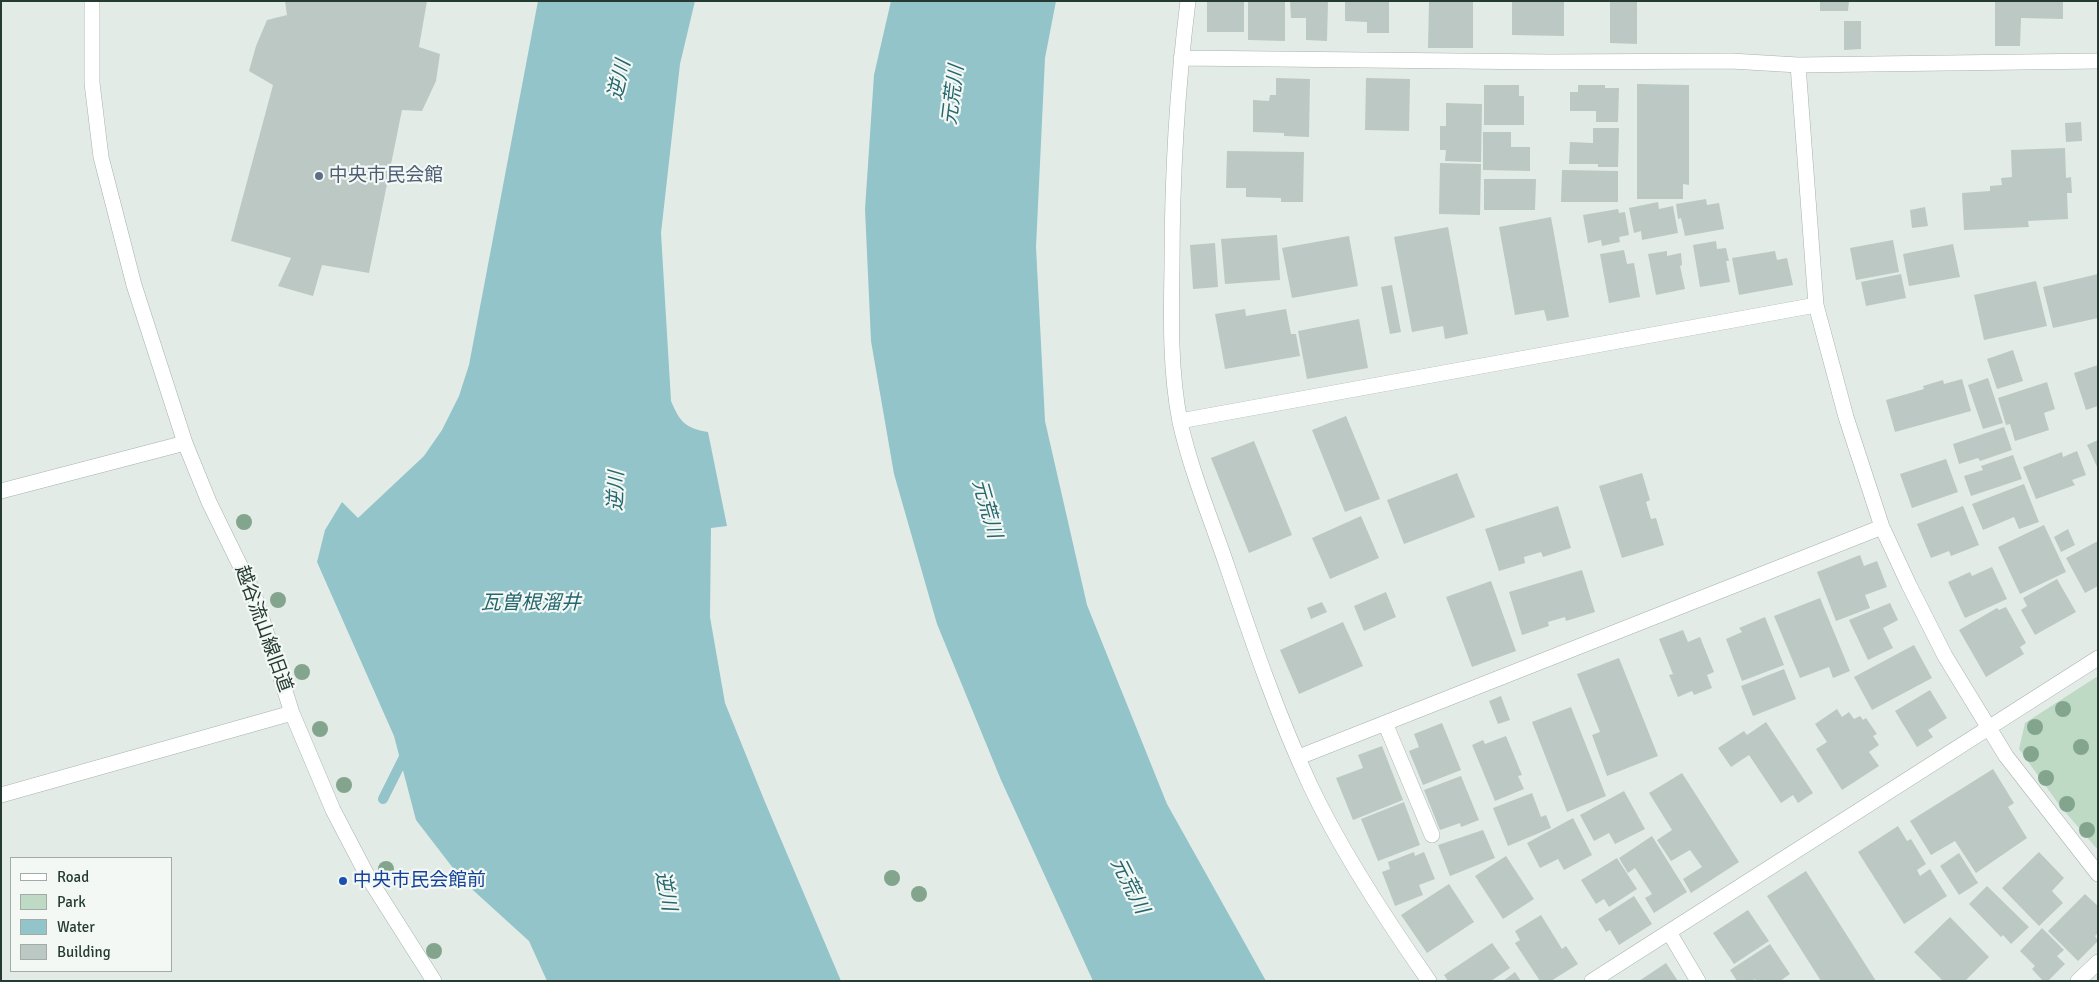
<!DOCTYPE html>
<html>
<head>
<meta charset="utf-8">
<style>
  body { margin:0 }
  #map { position:relative; width:2099px; height:982px; overflow:hidden; background:#e3ebe7; font-family:Signika,sans-serif }
  canvas { display:block }
  .frame { position:absolute; inset:0; border:2px solid #253a33; pointer-events:none }
  .legend { position:absolute; left:10px; top:857px; width:162px; height:115px; box-sizing:border-box; background:#f3f8f5; border:1px solid #a1aca7; margin:0; padding:6px 9px; list-style:none; font-size:15px; color:#253a33 }
  .legend li { display:flex; align-items:center; gap:10px; height:25px }
  .legend b { width:25px; border:1px solid #a1aca7 }
</style>
</head>
<body>
<div id="map">
<canvas width="2099" height="982"></canvas>
<div class="frame"></div>
<ul class="legend">
<li><b style="height:6px;background:#fff"></b>Road</li>
<li><b style="height:14px;background:#bed9c4"></b>Park</li>
<li><b style="height:14px;background:#92c4c9"></b>Water</li>
<li><b style="height:14px;background:#bcc8c3"></b>Building</li>
</ul>
</div>
<script>
const ctx = document.querySelector('canvas').getContext('2d');
ctx.lineJoin = 'round';
function fillPath(path, color) { ctx.fillStyle = color; ctx.fill(path, 'evenodd'); }
function strokePath(path, color, width, dash) { ctx.strokeStyle = color; ctx.lineWidth = width; ctx.lineCap = dash ? 'butt' : 'round'; ctx.setLineDash(dash || []); ctx.stroke(path); }
function write(font, color, halo, rows, align = 'center') {
  ctx.font = font + ' Signika,"Noto Sans JP",sans-serif'; ctx.lineWidth = 4.5; ctx.setLineDash([]); ctx.textBaseline = 'middle'; ctx.strokeStyle = halo; ctx.fillStyle = color; for (const [text, x, y, turn = 0] of rows) {
    ctx.save(); ctx.translate(x, y); ctx.rotate((+turn || 0) * Math.PI / 180); ctx.textAlign = isNaN(turn) ? turn : align; if (halo) ctx.strokeText(text, 0, 0); ctx.fillText(text, 0, 0); ctx.restore();
  }
}
fillPath(new Path2D(`
  M 2098,676 L 2098,850 L 2060,806 L 2019,749 L 2025,723 Z`), '#bed9c4');
fillPath(new Path2D(`
  M 538,1 L 695,1 L 680,64 L 661,233 L 671,401 C 680,422 685,428 708,432 L 727,526 L 711,528 L 710,617 L 725,703 L 765,802 L 841,981 L 547,981 L 529,941 L 463,881 L 416,820 L 394,736 L 317,562 L 325,530 L 342,502 L 358,518 L 424,456 L 442,430 L 459,396 L 469,365 Z
  M 891,1 L 1056,1 L 1045,58 L 1036,247 L 1045,421 L 1087,605 L 1167,804 L 1266,981 L 1093,981 L 1001,780 L 937,624 L 894,474 L 871,341 L 865,209 L 874,75 Z`), '#92c4c9');
strokePath(new Path2D(`
  M 383,799 L 407,751`), '#92c4c9', 10);
fillPath(new Path2D(`
  M 285,1 L 427,1 L 419,47 L 440,54 L 436,81 L 422,111 L 402,110 L 369,273 L 322,265 L 313,296 L 278,286 L 291,258 L 231,241 L 273,85 L 249,71 L 256,46 L 267,20 L 287,15 Z
  M 1207,1 L 1244,1 L 1244,32 L 1207,32 Z
  M 1248,1 L 1285,1 L 1285,41 L 1248,40 Z
  M 1290,1 L 1328,1 L 1327,41 L 1306,40 L 1306,18 L 1291,18 Z
  M 1345,1 L 1389,1 L 1389,33 L 1367,33 L 1367,22 L 1345,21 Z
  M 1429,1 L 1473,1 L 1473,48 L 1428,48 Z
  M 1512,1 L 1564,1 L 1564,36 L 1512,35 Z
  M 1610,1 L 1637,1 L 1637,44 L 1610,43 Z
  M 1820,1 L 1849,1 L 1848,11 L 1820,11 Z
  M 1995,1 L 2063,1 L 2063,19 L 2021,18 L 2020,46 L 1995,46 Z
  M 1844,21 L 1861,21 L 1861,49 L 1844,50 Z
  M 1276,78 L 1310,79 L 1309,137 L 1284,136 L 1284,133 L 1253,132 L 1253,100 L 1269,101 L 1270,95 L 1276,95 Z
  M 1366,78 L 1410,79 L 1409,131 L 1365,130 Z
  M 1637,84 L 1689,85 L 1689,185 L 1683,184 L 1683,199 L 1637,199 Z
  M 1484,85 L 1519,85 L 1519,96 L 1524,96 L 1524,125 L 1484,125 Z
  M 1578,85 L 1605,85 L 1605,88 L 1619,88 L 1618,122 L 1596,122 L 1596,111 L 1570,111 L 1570,92 L 1578,92 Z
  M 1446,103 L 1482,104 L 1481,162 L 1445,161 L 1446,150 L 1440,150 L 1440,126 L 1446,126 Z
  M 2081,122 L 2082,141 L 2066,142 L 2065,123 Z
  M 1593,128 L 1619,128 L 1618,167 L 1598,167 L 1598,164 L 1569,164 L 1570,142 L 1593,143 Z
  M 1483,132 L 1511,132 L 1511,147 L 1530,147 L 1530,171 L 1483,170 Z
  M 2065,148 L 2066,178 L 2071,177 L 2072,193 L 2067,193 L 2068,219 L 2028,221 L 2029,227 L 1964,230 L 1962,193 L 1990,191 L 1990,186 L 2002,185 L 2001,178 L 2012,177 L 2011,150 Z
  M 1227,151 L 1304,152 L 1303,202 L 1281,202 L 1281,198 L 1246,197 L 1246,188 L 1226,188 Z
  M 1440,163 L 1481,164 L 1480,215 L 1439,214 Z
  M 1562,170 L 1618,171 L 1618,202 L 1561,202 Z
  M 1484,179 L 1536,179 L 1535,210 L 1484,210 Z
  M 1706,199 L 1707,205 L 1719,203 L 1724,229 L 1685,236 L 1681,218 L 1678,219 L 1676,204 Z
  M 1658,202 L 1659,209 L 1673,206 L 1678,233 L 1642,240 L 1641,231 L 1634,233 L 1629,208 Z
  M 1925,207 L 1928,226 L 1912,228 L 1910,210 Z
  M 1618,209 L 1619,213 L 1625,212 L 1629,235 L 1619,237 L 1620,242 L 1602,246 L 1601,240 L 1588,243 L 1583,215 Z
  M 1551,217 L 1569,317 L 1547,321 L 1544,310 L 1515,315 L 1499,227 Z
  M 1448,227 L 1468,334 L 1445,339 L 1443,326 L 1412,332 L 1394,237 Z
  M 1277,235 L 1280,280 L 1225,284 L 1221,239 Z
  M 1349,236 L 1358,286 L 1292,298 L 1282,248 Z
  M 1893,240 L 1899,272 L 1856,280 L 1850,248 Z
  M 1716,241 L 1717,249 L 1726,248 L 1729,261 L 1726,261 L 1730,282 L 1700,287 L 1693,245 Z
  M 1215,243 L 1218,287 L 1193,289 L 1190,245 Z
  M 1953,244 L 1960,277 L 1909,286 L 1903,254 Z
  M 1624,250 L 1627,264 L 1634,263 L 1640,297 L 1609,303 L 1600,254 Z
  M 1667,251 L 1667,256 L 1681,253 L 1682,265 L 1680,266 L 1685,289 L 1656,295 L 1648,254 Z
  M 1775,251 L 1777,260 L 1787,258 L 1793,285 L 1739,295 L 1732,258 Z
  M 1901,274 L 1906,298 L 1866,306 L 1861,282 Z
  M 2098,274 L 2098,318 L 2053,328 L 2043,287 Z
  M 2036,281 L 2047,326 L 1984,340 L 1974,295 Z
  M 1392,285 L 1401,332 L 1390,334 L 1381,287 Z
  M 1245,309 L 1246,316 L 1286,309 L 1291,334 L 1296,334 L 1300,356 L 1225,369 L 1215,314 Z
  M 1359,319 L 1368,368 L 1307,379 L 1298,331 Z
  M 2013,350 L 2023,381 L 1997,389 L 1987,359 Z
  M 2098,365 L 2098,406 L 2086,410 L 2074,373 Z
  M 1988,378 L 2003,423 L 1983,429 L 1968,385 Z
  M 1962,379 L 1971,411 L 1895,432 L 1886,400 L 1924,389 L 1923,386 L 1943,380 L 1944,384 Z
  M 2047,382 L 2055,409 L 2044,413 L 2049,430 L 2015,441 L 2010,424 L 2006,425 L 1998,398 Z
  M 1346,416 L 1380,499 L 1345,512 L 1312,430 Z
  M 2004,427 L 2012,450 L 1980,461 L 1978,458 L 1959,464 L 1953,444 Z
  M 2098,440 L 2098,469 L 2087,445 Z
  M 1254,441 L 1292,535 L 1249,553 L 1211,458 Z
  M 2077,451 L 2086,475 L 2072,480 L 2075,485 L 2036,499 L 2023,467 L 2062,452 L 2063,457 Z
  M 2013,455 L 2022,479 L 1971,496 L 1964,476 L 1983,470 L 1981,466 Z
  M 1946,459 L 1958,492 L 1912,508 L 1900,474 Z
  M 1457,473 L 1475,517 L 1404,544 L 1387,500 Z
  M 1642,473 L 1650,500 L 1646,502 L 1651,519 L 1656,518 L 1664,545 L 1622,558 L 1599,486 Z
  M 2024,484 L 2039,522 L 2019,529 L 2014,517 L 1983,530 L 1972,504 Z
  M 1558,506 L 1571,548 L 1543,557 L 1541,552 L 1524,557 L 1525,563 L 1499,571 L 1485,529 Z
  M 1963,506 L 1979,545 L 1951,556 L 1949,551 L 1931,558 L 1917,524 Z
  M 1361,516 L 1379,558 L 1330,579 L 1312,538 Z
  M 2044,525 L 2066,572 L 2020,594 L 1998,547 Z
  M 2068,529 L 2075,545 L 2061,552 L 2054,537 Z
  M 2098,541 L 2098,586 L 2085,593 L 2066,558 Z
  M 1860,555 L 1864,566 L 1877,561 L 1887,587 L 1865,595 L 1870,608 L 1836,621 L 1817,572 Z
  M 1992,567 L 2007,599 L 1965,618 L 1948,582 L 1970,572 L 1972,576 Z
  M 1582,570 L 1595,612 L 1566,621 L 1565,617 L 1548,622 L 1549,626 L 1522,635 L 1509,592 Z
  M 2057,579 L 2076,612 L 2035,635 L 2021,610 L 2027,606 L 2023,598 Z
  M 1491,581 L 1516,651 L 1472,667 L 1446,597 Z
  M 1386,592 L 1396,617 L 1364,631 L 1354,606 Z
  M 1820,598 L 1850,671 L 1833,678 L 1829,667 L 1800,678 L 1774,616 Z
  M 1322,602 L 1327,612 L 1311,619 L 1307,608 Z
  M 1890,603 L 1898,620 L 1883,628 L 1893,648 L 1868,660 L 1849,620 Z
  M 2006,607 L 2026,643 L 2020,647 L 2024,654 L 1986,677 L 1959,630 L 1997,608 L 1999,610 Z
  M 1765,617 L 1784,665 L 1742,681 L 1726,639 L 1742,632 L 1739,628 Z
  M 1343,622 L 1363,666 L 1299,694 L 1280,650 Z
  M 1683,630 L 1688,642 L 1700,637 L 1714,672 L 1707,675 L 1712,688 L 1694,695 L 1692,691 L 1678,697 L 1669,675 L 1673,674 L 1659,639 Z
  M 1914,645 L 1932,678 L 1872,710 L 1854,677 Z
  M 1619,658 L 1658,756 L 1607,776 L 1592,735 L 1600,732 L 1577,674 Z
  M 1784,669 L 1796,699 L 1753,716 L 1741,686 Z
  M 1930,690 L 1947,718 L 1928,730 L 1933,737 L 1917,747 L 1895,711 Z
  M 1501,696 L 1510,720 L 1498,724 L 1489,701 Z
  M 1571,707 L 1606,796 L 1567,812 L 1532,722 Z
  M 1837,709 L 1842,717 L 1849,712 L 1854,719 L 1860,716 L 1863,720 L 1866,718 L 1877,734 L 1873,736 L 1879,745 L 1869,752 L 1879,766 L 1842,790 L 1816,749 L 1827,742 L 1815,724 Z
  M 1766,722 L 1813,793 L 1798,803 L 1793,795 L 1781,803 L 1749,755 L 1731,767 L 1718,748 L 1744,731 L 1747,735 Z
  M 1442,723 L 1461,770 L 1423,785 L 1409,751 L 1419,747 L 1414,734 Z
  M 1506,736 L 1522,775 L 1518,776 L 1524,789 L 1495,801 L 1472,745 L 1483,740 L 1485,744 Z
  M 1382,746 L 1403,800 L 1353,820 L 1336,778 L 1363,768 L 1358,755 Z
  M 1993,769 L 2014,803 L 2008,807 L 2027,838 L 1976,873 L 1955,841 L 1931,855 L 1910,821 Z
  M 1682,773 L 1739,862 L 1691,893 L 1683,879 L 1702,867 L 1690,850 L 1671,861 L 1657,840 L 1672,830 L 1649,793 Z
  M 1461,776 L 1479,820 L 1461,827 L 1460,823 L 1440,830 L 1424,790 Z
  M 1624,791 L 1645,829 L 1615,844 L 1609,833 L 1594,841 L 1580,815 Z
  M 1532,793 L 1541,817 L 1546,815 L 1551,828 L 1508,846 L 1493,808 Z
  M 1404,802 L 1420,845 L 1378,861 L 1361,819 Z
  M 1573,818 L 1592,855 L 1564,870 L 1558,859 L 1540,868 L 1527,843 Z
  M 1898,826 L 1907,841 L 1911,839 L 1926,864 L 1917,870 L 1920,876 L 1930,869 L 1947,896 L 1904,924 L 1858,852 Z
  M 1483,830 L 1495,858 L 1450,876 L 1438,845 Z
  M 1652,836 L 1687,892 L 1654,913 L 1645,898 L 1652,894 L 1635,868 L 1628,873 L 1619,858 Z
  M 1414,852 L 1415,856 L 1424,852 L 1435,879 L 1419,885 L 1423,895 L 1395,906 L 1382,872 L 1390,869 L 1388,862 Z
  M 2039,852 L 2064,878 L 2052,891 L 2063,903 L 2039,926 L 2002,888 Z
  M 1959,853 L 1978,883 L 1959,895 L 1940,866 Z
  M 1506,856 L 1534,899 L 1503,919 L 1475,876 Z
  M 1617,858 L 1637,889 L 1609,907 L 1604,899 L 1596,904 L 1581,880 Z
  M 1806,871 L 1876,981 L 1821,981 L 1767,896 Z
  M 1449,884 L 1474,922 L 1427,953 L 1401,915 Z
  M 1987,886 L 2029,927 L 2011,944 L 2003,935 L 2001,937 L 1969,904 Z
  M 2085,894 L 2098,906 L 2098,933 L 2095,936 L 2098,941 L 2078,961 L 2048,931 Z
  M 1634,896 L 1652,924 L 1619,945 L 1610,930 L 1606,932 L 1598,919 Z
  M 1748,910 L 1769,941 L 1734,964 L 1713,933 Z
  M 1541,915 L 1562,949 L 1566,946 L 1578,964 L 1551,981 L 1540,981 L 1515,943 L 1520,940 L 1515,931 Z
  M 1950,917 L 1989,957 L 1965,981 L 1943,981 L 1914,952 Z
  M 2042,928 L 2064,950 L 2057,956 L 2065,964 L 2048,981 L 2043,981 L 2032,969 L 2035,966 L 2020,951 Z
  M 1492,943 L 1510,968 L 1491,981 L 1448,981 L 1444,975 Z
  M 1770,944 L 1790,974 L 1780,981 L 1757,981 L 1755,979 L 1752,981 L 1737,981 L 1730,970 Z
  M 1666,963 L 1678,981 L 1639,981 Z
  M 1515,972 L 1521,981 L 1503,981 Z`), '#bcc8c3');
const minor = new Path2D(`
  M 92,1 L 92,83 L 101,157 L 134,285 L 185,443 L 209,502 L 254,594 L 292,713 L 333,810 L 368,877 L 434,981
  M 1188,1 C 1177,89 1172,178 1172,266 C 1171,318 1170,371 1180,422 C 1191,471 1211,519 1227,566 C 1252,640 1277,714 1310,785 C 1341,851 1387,921 1429,981
  M 1181,58 L 1550,62 L 1731,61 L 1798,65 L 2098,61
  M 1798,65 L 1816,305 L 1846,417 L 1882,527 L 1909,585 L 1945,656 L 2006,756 L 2098,874
  M 1180,421 L 1816,305
  M 1,491 L 185,443
  M 1385,723 L 1432,835
  M 1299,757 L 1882,527
  M 1,795 L 292,713
  M 1669,932 L 1698,981
  M 1592,981 L 2098,658
  M 2078,981 L 2098,962`);
strokePath(minor, '#a6b2ad', 16);
strokePath(minor, '#fff', 15);
ctx.fillStyle = '#83a58e';
for (const [x, y] of [
  [244,522],
  [278,600],
  [302,672],
  [2063,709],
  [2035,727],
  [320,729],
  [2081,747],
  [2031,754],
  [2046,778],
  [344,785],
  [2067,804],
  [2087,830],
  [386,869],
  [892,878],
  [919,894],
  [434,951]
]) { ctx.beginPath(); ctx.arc(x, y, 8, 0, 2 * Math.PI); ctx.fill(); }
for (const [x, y, r, color] of [
  [319,176,5,"#5c6f8a"],
  [343,881,5,"#1a4fb4"]
]) { const dot = new Path2D(); dot.arc(x, y, r, 0, 2 * Math.PI); ctx.fillStyle = color; ctx.fill(dot); strokePath(dot, '#f3f8f5', 2); }
write('19px', '#4e5e75', '#f3f8f5', [
  ["中央市民会館",329,176]
], 'left');
write('19px', '#253a33', '#f3f8f5', [
  ["越谷流山線旧道",263,629,70]
]);
write('19px', '#164399', '#f3f8f5', [
  ["中央市民会館前",353,881]
], 'left');
write('italic 20px', '#26676f', '#f3f8f5', [
  ["逆川",620,80,-77],
  ["元荒川",954,95,-83],
  ["逆川",617,491,-88],
  ["元荒川",986,509,74],
  ["瓦曽根溜井",531,604],
  ["元荒川",1129,886,63],
  ["逆川",665,891,79]
]);
</script>
</body>
</html>
